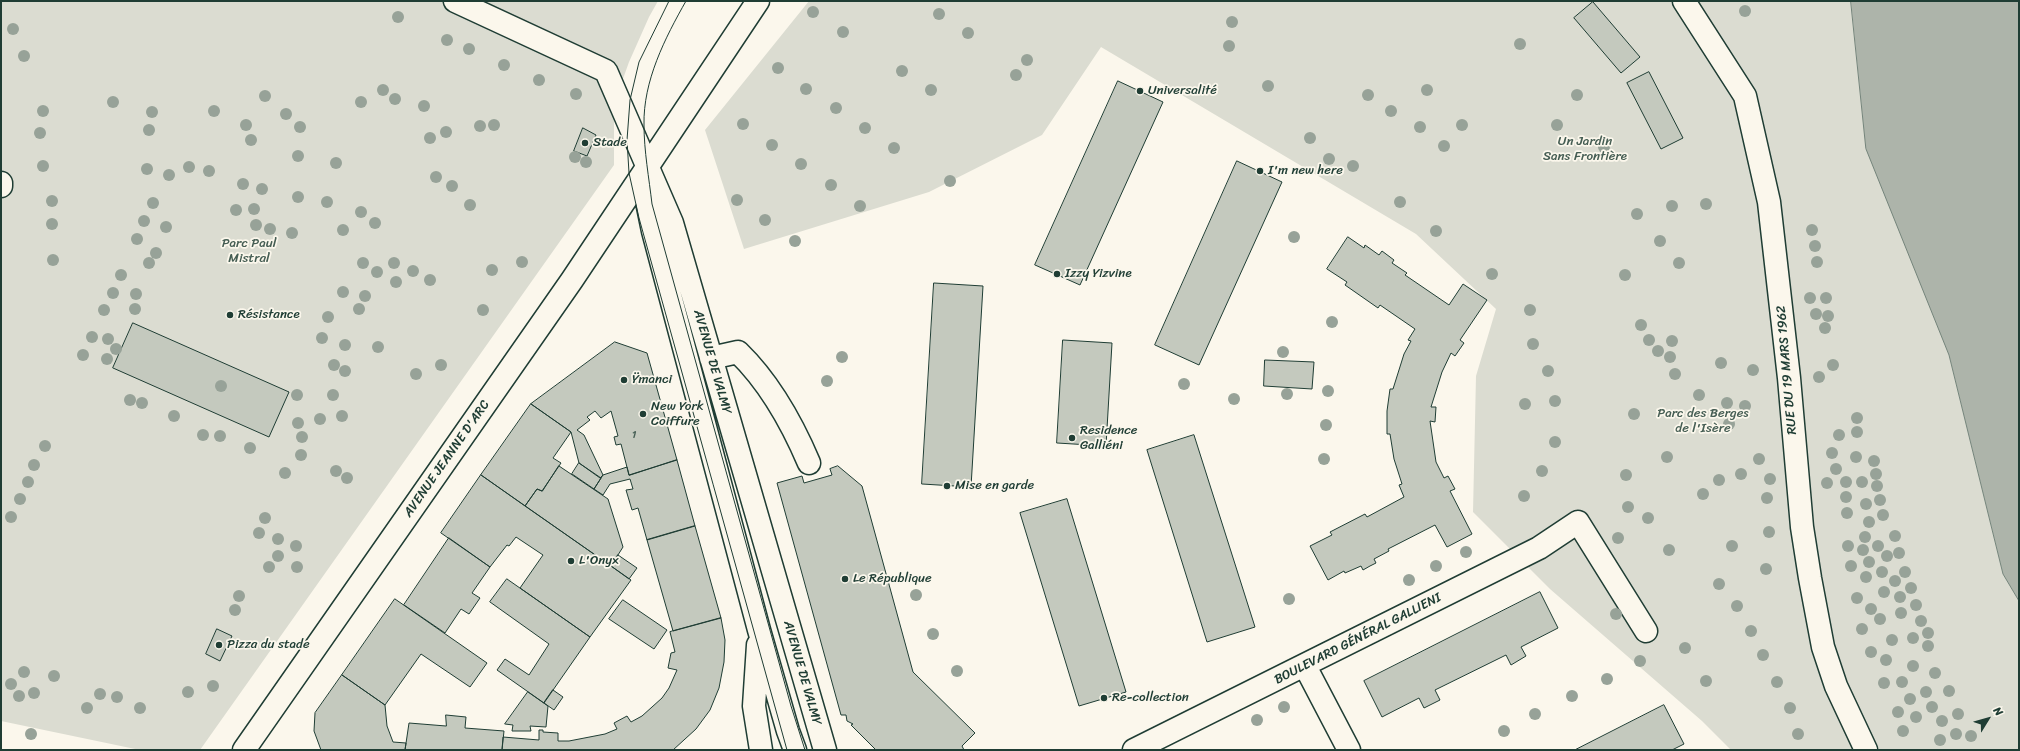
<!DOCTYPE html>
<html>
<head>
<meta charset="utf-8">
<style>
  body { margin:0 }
  #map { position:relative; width:2020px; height:751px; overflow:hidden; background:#fbf7ec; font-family:Sriracha,sans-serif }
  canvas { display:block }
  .frame { position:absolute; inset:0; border:2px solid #1f3d34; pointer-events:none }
  .north { position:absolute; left:1968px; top:699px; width:40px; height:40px; -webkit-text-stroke:3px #fbf7ec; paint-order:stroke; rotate:53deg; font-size:11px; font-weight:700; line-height:16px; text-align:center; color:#1f3d34 }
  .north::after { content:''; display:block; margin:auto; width:14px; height:18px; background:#1f3d34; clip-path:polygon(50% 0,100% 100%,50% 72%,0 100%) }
</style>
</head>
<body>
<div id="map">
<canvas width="2020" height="751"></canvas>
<div class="frame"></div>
<div class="north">N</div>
</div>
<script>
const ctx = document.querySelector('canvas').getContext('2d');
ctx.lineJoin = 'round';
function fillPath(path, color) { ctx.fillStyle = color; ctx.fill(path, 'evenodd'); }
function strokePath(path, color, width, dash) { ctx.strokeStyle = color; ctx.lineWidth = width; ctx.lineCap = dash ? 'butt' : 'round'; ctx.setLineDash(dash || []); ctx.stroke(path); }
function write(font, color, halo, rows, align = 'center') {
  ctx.font = font + ' Sriracha,sans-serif'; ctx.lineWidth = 3.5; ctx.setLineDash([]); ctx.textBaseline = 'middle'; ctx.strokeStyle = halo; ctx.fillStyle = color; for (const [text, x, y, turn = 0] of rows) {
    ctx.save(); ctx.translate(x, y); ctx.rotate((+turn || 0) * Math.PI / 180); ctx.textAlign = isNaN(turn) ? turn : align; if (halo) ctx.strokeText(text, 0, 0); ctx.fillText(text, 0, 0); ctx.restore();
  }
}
fillPath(new Path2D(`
  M 1,1 L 658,1 L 649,17 L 629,62 L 614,104 L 614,165 L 200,750 L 140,750 L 1,721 Z
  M 809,1 L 1853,1 L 1949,355 L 2003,574 L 2019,601 L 2019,750 L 1731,750 L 1702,721 L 1550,589 L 1473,512 L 1476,376 L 1496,309 L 1416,234 L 1101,47 L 1042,135 L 929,192 L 744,249 L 705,130 Z`), '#dbdcd1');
const water = new Path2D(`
  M 1851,1 L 2019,1 L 2019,601 L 2003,574 L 1949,355 L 1866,149 Z`);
fillPath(water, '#adb4aa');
strokePath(water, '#74847b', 1);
const building = new Path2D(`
  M 1593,2 L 1640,57 L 1621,73 L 1574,18 Z
  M 1649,72 L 1683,138 L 1661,149 L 1627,83 Z
  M 1118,81 L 1163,102 L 1080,285 L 1035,265 Z
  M 583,128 L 596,135 L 587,156 L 574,151 Z
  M 1237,161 L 1282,182 L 1199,365 L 1155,345 Z
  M 1348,237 L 1364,248 L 1365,245 L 1379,255 L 1382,251 L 1394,260 L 1392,263 L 1407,273 L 1405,275 L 1449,305 L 1463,284 L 1487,300 L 1460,340 L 1464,343 L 1455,356 L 1451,353 L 1442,372 L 1431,407 L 1436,407 L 1435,422 L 1430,421 L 1436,462 L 1444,478 L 1448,476 L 1455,489 L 1450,491 L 1472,534 L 1447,547 L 1435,525 L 1388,549 L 1389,551 L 1374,559 L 1376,563 L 1370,566 L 1363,570 L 1361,566 L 1345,573 L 1344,571 L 1328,580 L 1310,546 L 1332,535 L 1330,532 L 1365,514 L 1367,517 L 1404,497 L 1399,485 L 1402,484 L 1394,459 L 1390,434 L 1387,434 L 1387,411 L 1390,389 L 1393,389 L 1404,354 L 1411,341 L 1408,340 L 1415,329 L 1380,305 L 1378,308 L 1345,285 L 1347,282 L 1327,269 Z
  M 934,283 L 983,286 L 971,487 L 922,484 Z
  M 133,323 L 289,392 L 269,437 L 113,368 Z
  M 1063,340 L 1112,343 L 1106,446 L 1057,443 Z
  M 615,342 L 647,353 L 677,460 L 629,475 L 621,444 L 616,445 L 614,437 L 618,436 L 611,411 L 601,418 L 595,411 L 587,417 L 590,420 L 577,430 L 584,435 L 603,475 L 600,478 L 579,463 L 571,432 L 531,404 Z
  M 1265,360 L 1314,362 L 1312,389 L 1264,386 Z
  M 531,404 L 571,432 L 553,458 L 561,463 L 542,491 L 537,489 L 525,506 L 481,475 Z
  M 1194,435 L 1255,627 L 1207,642 L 1147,450 Z
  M 677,460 L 695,526 L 647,540 L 638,508 L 632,510 L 626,490 L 633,489 L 630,479 L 610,484 L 603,495 L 594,489 L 603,475 L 627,467 L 629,475 Z
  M 579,463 L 601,478 L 594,489 L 572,474 Z
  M 559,466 L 608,499 L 623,547 L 611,566 L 525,506 L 537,489 L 542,491 Z
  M 838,466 L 862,486 L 913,672 L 975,733 L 962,746 L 964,750 L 876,750 L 851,725 L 853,724 L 847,721 L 846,715 L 841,715 L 777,483 L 802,476 L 804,483 L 832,475 L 830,469 Z
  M 481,475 L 631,580 L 590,637 L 520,588 L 543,555 L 516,537 L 509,546 L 507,545 L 490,567 L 441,533 Z
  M 1067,499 L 1126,692 L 1079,706 L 1020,513 Z
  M 695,526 L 721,618 L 673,631 L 647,540 Z
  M 449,538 L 490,567 L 472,593 L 480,598 L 469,614 L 461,609 L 445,633 L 404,605 Z
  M 618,555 L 637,568 L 629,579 L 611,566 Z
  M 507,579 L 590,637 L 544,703 L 497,670 L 505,659 L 529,675 L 549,644 L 490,602 Z
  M 1540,592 L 1558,628 L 1521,647 L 1526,656 L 1511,665 L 1506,655 L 1435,690 L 1440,700 L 1424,708 L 1419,698 L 1382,717 L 1364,681 Z
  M 395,599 L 487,663 L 470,687 L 421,654 L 385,705 L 342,675 Z
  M 623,600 L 667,630 L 654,649 L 609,619 Z
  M 721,618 L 725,640 L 724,662 L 719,688 L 710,710 L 696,729 L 673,750 L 502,750 L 503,737 L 539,740 L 539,730 L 543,730 L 543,732 L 558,733 L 558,741 L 569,741 L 605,734 L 617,729 L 614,723 L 627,716 L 631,722 L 642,716 L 662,698 L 669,688 L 677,670 L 668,668 L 671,653 L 675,652 L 670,632 Z
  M 217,629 L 232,636 L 220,661 L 206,654 Z
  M 342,675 L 385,705 L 387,726 L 393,742 L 406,743 L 405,750 L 321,750 L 314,731 L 315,713 Z
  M 553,690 L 563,697 L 554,710 L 544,703 Z
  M 528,692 L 548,706 L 546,727 L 530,726 L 531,731 L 512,731 L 513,725 L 505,724 Z
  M 1664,705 L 1684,744 L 1672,750 L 1575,750 Z
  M 446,715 L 466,717 L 465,728 L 504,731 L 502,750 L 405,750 L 409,723 L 446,726 Z`);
fillPath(building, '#c4c9be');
strokePath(building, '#1f3d34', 1);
const minor = new Path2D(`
  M 455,1 L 606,71 L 672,223 L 825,750
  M 648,177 L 646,197 L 653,231 L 759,630 L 788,731 L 795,750
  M 1,183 L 1,186
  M 711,358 L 738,352 C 770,383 792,423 809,463
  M 758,645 L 754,706 L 761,750
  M 1305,666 L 1349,750
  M 244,750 L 572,280 L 758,1
  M 1134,750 L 1539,548 L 1578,522 L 1646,631`);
const major = new Path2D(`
  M 1684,1 L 1745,96 L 1769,202 L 1789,378 L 1802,527 L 1810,578 L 1823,647 L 1836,686 L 1866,750`);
strokePath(minor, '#1f3d34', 25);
strokePath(major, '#1f3d34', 25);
strokePath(minor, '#fbf7ec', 22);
strokePath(major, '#fbf7ec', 22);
strokePath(new Path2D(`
  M 669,1 L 639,62 L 630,100 L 627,140 L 629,173 L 639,218 L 787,750
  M 686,1 C 665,38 643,81 644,125 C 644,151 649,178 652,204 L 791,706 L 805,750`), '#1f3d34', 1);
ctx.fillStyle = '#97a298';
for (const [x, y] of [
  [1745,11],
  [813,12],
  [939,14],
  [398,17],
  [1232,22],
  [13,29],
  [843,32],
  [968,33],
  [447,40],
  [1520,44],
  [1229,46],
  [469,49],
  [24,56],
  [1027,60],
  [504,65],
  [778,68],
  [902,71],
  [1016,75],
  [539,80],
  [1268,86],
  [806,89],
  [383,90],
  [931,90],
  [1427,90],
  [576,94],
  [1368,95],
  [1577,95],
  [265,96],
  [395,99],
  [113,102],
  [361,102],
  [424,106],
  [836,108],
  [43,111],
  [214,111],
  [1391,111],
  [152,112],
  [286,114],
  [743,124],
  [246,125],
  [494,125],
  [1462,125],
  [1557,125],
  [480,126],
  [300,127],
  [1420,127],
  [865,128],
  [149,130],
  [446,132],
  [40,133],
  [430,138],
  [1310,138],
  [251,140],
  [772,145],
  [1444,146],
  [1604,147],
  [894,148],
  [298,156],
  [575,157],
  [1329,159],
  [586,162],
  [336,163],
  [801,164],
  [43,166],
  [1353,166],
  [189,167],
  [147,169],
  [209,171],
  [169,175],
  [436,177],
  [950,181],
  [243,184],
  [831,185],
  [452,186],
  [262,189],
  [298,197],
  [737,200],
  [52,201],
  [327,202],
  [1400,202],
  [153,203],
  [1706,204],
  [470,205],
  [860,206],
  [1672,206],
  [254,209],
  [236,210],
  [361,212],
  [1637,214],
  [765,220],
  [144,221],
  [375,223],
  [52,224],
  [256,225],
  [166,227],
  [270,229],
  [343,230],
  [1812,230],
  [1436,231],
  [292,233],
  [1294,237],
  [137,239],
  [795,241],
  [1660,241],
  [1815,246],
  [156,253],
  [53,260],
  [522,262],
  [1817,262],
  [149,263],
  [363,263],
  [394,263],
  [1679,263],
  [492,270],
  [413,271],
  [377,272],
  [1492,274],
  [121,275],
  [1625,275],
  [430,280],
  [396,282],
  [343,292],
  [113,293],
  [136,294],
  [365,296],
  [1810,298],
  [1826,298],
  [135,309],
  [359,309],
  [104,310],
  [483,310],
  [1530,310],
  [1816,314],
  [1828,316],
  [328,317],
  [1332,322],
  [1641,325],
  [1825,328],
  [92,337],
  [322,338],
  [108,339],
  [1649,340],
  [1672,341],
  [1533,344],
  [345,345],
  [378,347],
  [116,349],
  [1658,351],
  [1283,352],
  [83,355],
  [842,357],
  [1670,357],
  [107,359],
  [1721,363],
  [334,365],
  [441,365],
  [1833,365],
  [1753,370],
  [345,371],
  [1548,371],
  [416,374],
  [1675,374],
  [1819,377],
  [827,381],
  [1184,384],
  [221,386],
  [1328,391],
  [1287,394],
  [297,395],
  [333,395],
  [1699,395],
  [1234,399],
  [130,400],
  [1555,401],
  [142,403],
  [1727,403],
  [1525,404],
  [1745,406],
  [1634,414],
  [174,416],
  [342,416],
  [1857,418],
  [320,419],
  [298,423],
  [1729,424],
  [1326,425],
  [1857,432],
  [203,435],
  [1839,435],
  [220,436],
  [302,437],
  [1555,442],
  [45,446],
  [250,448],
  [1832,453],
  [301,455],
  [1667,457],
  [1856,457],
  [1324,459],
  [1759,459],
  [1874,461],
  [34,465],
  [1836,469],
  [336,471],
  [1542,471],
  [285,473],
  [1741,474],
  [1876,474],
  [1626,475],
  [347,478],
  [1770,479],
  [1719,480],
  [28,482],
  [1846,482],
  [1862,482],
  [1827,483],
  [1877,486],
  [1703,494],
  [1524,496],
  [1846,497],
  [1767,498],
  [20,499],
  [1880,500],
  [1866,504],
  [1628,507],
  [1847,513],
  [1883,515],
  [11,517],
  [265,518],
  [1648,518],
  [1869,522],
  [1769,532],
  [259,533],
  [1895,536],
  [1865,537],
  [1618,538],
  [278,539],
  [296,546],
  [1732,546],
  [1848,546],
  [1878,546],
  [1669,550],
  [1863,550],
  [1466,552],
  [1899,553],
  [278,556],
  [1887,556],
  [1869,562],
  [1436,566],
  [1851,566],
  [269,567],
  [297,567],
  [1766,569],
  [1882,572],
  [1905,572],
  [1866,577],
  [1409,580],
  [1895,581],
  [1719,584],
  [1911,588],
  [1884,592],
  [916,595],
  [239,596],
  [1900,597],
  [1857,598],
  [1289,599],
  [1916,605],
  [1737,606],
  [1871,609],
  [235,610],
  [1901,613],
  [1616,614],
  [1880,619],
  [1921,621],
  [1862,629],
  [1751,631],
  [1928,633],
  [933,634],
  [1913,638],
  [1892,640],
  [1928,646],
  [1685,648],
  [1871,652],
  [1763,655],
  [1886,660],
  [1640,661],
  [1913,666],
  [957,671],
  [24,672],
  [1935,673],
  [54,676],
  [1607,679],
  [1706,681],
  [1777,682],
  [1902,682],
  [1884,683],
  [11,684],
  [213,686],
  [1949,691],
  [188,692],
  [1926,692],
  [34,693],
  [100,694],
  [19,696],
  [1572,696],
  [117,697],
  [1910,699],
  [1284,707],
  [1932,707],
  [87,708],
  [140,708],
  [1790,708],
  [1898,712],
  [1535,714],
  [1958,714],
  [1916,717],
  [1257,720],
  [1942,721],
  [1504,731],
  [1903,731],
  [31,734],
  [1798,734],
  [1956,734],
  [1971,736],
  [1940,740]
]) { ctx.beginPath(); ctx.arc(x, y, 6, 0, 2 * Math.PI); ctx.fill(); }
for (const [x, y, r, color] of [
  [1140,91,4,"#1f3d34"],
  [585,143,4,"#1f3d34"],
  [1260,171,4,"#1f3d34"],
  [1057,274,4,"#1f3d34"],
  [230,315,4,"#1f3d34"],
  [624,380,4,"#1f3d34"],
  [643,414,4,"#1f3d34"],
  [1072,438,4,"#1f3d34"],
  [947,486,4,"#1f3d34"],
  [571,561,4,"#1f3d34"],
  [845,579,4,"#1f3d34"],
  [219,645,4,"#1f3d34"],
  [1104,698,4,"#1f3d34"]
]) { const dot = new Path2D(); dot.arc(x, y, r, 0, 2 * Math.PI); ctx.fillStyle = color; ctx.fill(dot); strokePath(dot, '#fbf7ec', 1.5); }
write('11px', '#486056', null, [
  ["1",634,435]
]);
write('13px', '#1f3d34', '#fbf7ec', [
  ["Universalité",1148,91],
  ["Stade",593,143],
  ["I'm new here",1268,171],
  ["Izzy Yizvine",1065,274],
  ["Résistance",238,315],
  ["Ÿmanci",632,380],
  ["New York",651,407],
  ["Coiffure",651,422],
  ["Residence",1080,431],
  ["Galliéni",1080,446],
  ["Mise en garde",955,486],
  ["L'Onyx",579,561],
  ["Le République",853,579],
  ["Pizza du stade",227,645],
  ["Re-collection",1112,698]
], 'left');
write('13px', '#455d53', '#fbf7ec', [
  ["Un Jardin",1585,142],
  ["Sans Frontière",1585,157],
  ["Parc Paul",249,244],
  ["Mistral",249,259],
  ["Parc des Berges",1703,414],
  ["de l'Isère",1703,429]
]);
write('13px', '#1f3d34', '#fbf7ec', [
  ["AVENUE DE VALMY",712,362,74],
  ["RUE DU 19 MARS 1962",1787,370,-95],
  ["AVENUE JEANNE D'ARC",447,459,-55],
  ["BOULEVARD GÉNÉRAL GALLIENI",1358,639,-27],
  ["AVENUE DE VALMY",802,673,74]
]);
</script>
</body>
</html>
